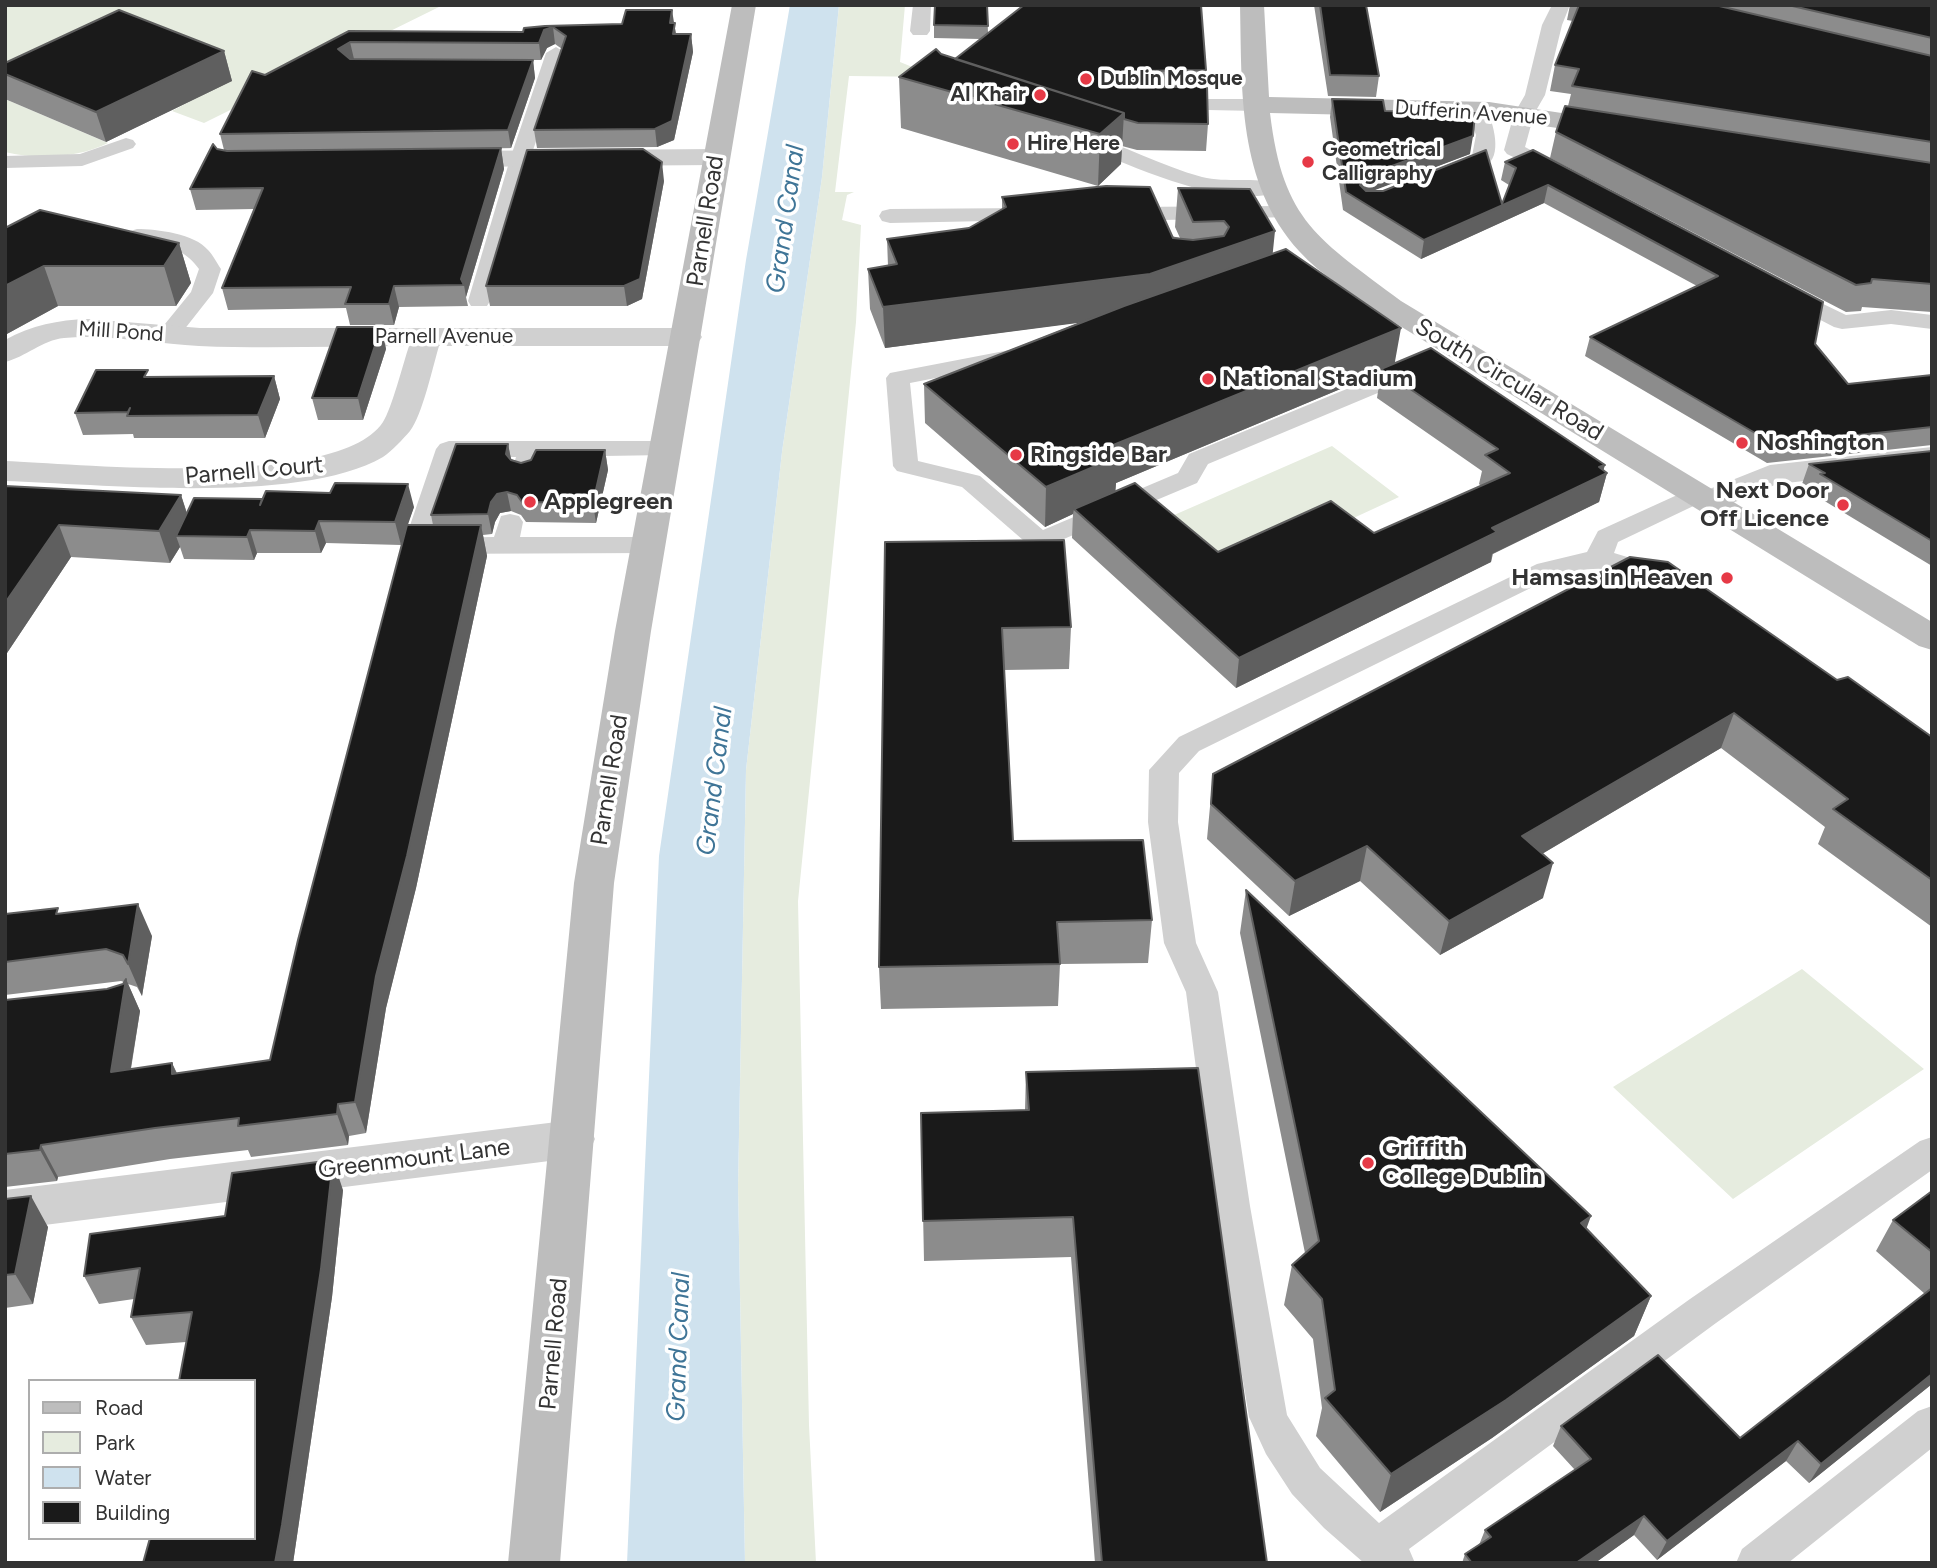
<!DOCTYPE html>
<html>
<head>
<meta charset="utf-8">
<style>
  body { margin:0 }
  #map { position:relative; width:1937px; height:1568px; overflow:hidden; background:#fff; font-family:Figtree,sans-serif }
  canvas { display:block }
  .frame { position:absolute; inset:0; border:7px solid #333; pointer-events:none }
  .legend { position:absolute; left:28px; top:1379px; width:228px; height:161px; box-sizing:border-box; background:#fff; border:2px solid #adadad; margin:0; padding:9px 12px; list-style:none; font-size:21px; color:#333 }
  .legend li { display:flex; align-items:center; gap:14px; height:35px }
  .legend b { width:35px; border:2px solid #adadad }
</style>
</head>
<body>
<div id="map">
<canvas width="1937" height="1568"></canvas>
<div class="frame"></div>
<ul class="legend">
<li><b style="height:9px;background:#bdbdbd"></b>Road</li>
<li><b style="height:19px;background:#e6ecdf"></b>Park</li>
<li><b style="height:19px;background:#cfe2ee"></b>Water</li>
<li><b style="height:19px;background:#1a1a1a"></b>Building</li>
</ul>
</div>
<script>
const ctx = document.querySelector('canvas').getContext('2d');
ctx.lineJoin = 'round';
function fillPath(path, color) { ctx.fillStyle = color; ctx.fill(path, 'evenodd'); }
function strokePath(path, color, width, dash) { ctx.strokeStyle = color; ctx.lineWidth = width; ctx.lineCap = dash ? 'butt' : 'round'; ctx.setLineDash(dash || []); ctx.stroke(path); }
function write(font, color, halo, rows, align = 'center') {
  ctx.font = font + ' Figtree,sans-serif'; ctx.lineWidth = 7; ctx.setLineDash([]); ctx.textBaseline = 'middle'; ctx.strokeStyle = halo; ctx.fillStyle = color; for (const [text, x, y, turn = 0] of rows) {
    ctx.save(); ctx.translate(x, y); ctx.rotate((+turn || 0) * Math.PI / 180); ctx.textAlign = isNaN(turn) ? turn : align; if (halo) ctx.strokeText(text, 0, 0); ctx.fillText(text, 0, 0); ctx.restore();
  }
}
fillPath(new Path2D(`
  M 5,5 L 443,5 L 204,123 L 172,111 L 229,80 L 5,97 Z
  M 839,5 L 905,5 L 900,62 L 937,77 L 849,76 L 835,192 L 854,192 L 847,195 L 842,220 L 861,225 L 856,322 L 798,901 L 809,1425 L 816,1563 L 745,1563 L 738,1186 L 746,770 L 782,452 L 822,177 Z
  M 5,99 L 108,143 C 78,158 38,160 5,152 Z
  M 1332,446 L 1399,497 L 1215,582 L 1149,526 Z
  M 1802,969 L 1924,1069 L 1733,1199 L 1613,1087 Z`), '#e6ecdf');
fillPath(new Path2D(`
  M 790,5 L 839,5 L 822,177 L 782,452 L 746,770 L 738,1186 L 745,1563 L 627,1563 L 659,856 L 746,260 Z`), '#cfe2ee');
fillPath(new Path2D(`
  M 913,5 L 931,5 L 930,31 L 927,35 L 913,35 L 910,31 Z
  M 1552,5 L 1570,5 L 1562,25 L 1545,95 L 1534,114 L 1525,147 L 1566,169 L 1570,173 L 1566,177 L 1559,179 L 1507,154 L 1504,150 L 1514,114 L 1525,95 L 1542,25 Z
  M 556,47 L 566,53 L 530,159 L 490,301 L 487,306 L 471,306 L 468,301 L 510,159 L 546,53 Z
  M 1167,99 L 1257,99 L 1264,101 L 1267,105 L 1264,109 L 1257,111 L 1160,109 L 1157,105 L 1160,101 Z
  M 1477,103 L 1484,105 C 1492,117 1503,153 1488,164 C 1484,167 1477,168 1472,170 C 1462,174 1455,178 1445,175 L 1441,171 L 1445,167 L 1472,156 L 1476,135 L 1467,109 L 1470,105 Z
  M 1082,134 C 1123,144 1161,166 1202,177 C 1227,183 1254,177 1279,183 L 1282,188 L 1279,193 C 1215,208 1134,165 1075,144 L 1072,140 L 1075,136 Z
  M 126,138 L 133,140 L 136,144 L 133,148 L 82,166 L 5,168 L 5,156 L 80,154 Z
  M 1282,206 L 1290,207 L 1293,212 L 1290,217 L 1121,221 L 1113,219 L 1110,214 L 1113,209 L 1121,207 Z
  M 1030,208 L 1038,210 L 1041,215 L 1038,220 L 890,223 L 882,221 L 879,216 L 882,211 L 890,209 Z
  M 137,229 C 157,229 195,234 208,250 C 213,255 217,263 221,269 L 213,293 L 176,340 L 160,340 L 156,335 L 191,292 L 199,269 C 187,251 161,239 139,243 C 128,244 122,249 111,247 L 108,242 L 111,237 Z
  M 1786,286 L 1846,315 L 1891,310 L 1932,315 L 1932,329 L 1891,324 L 1842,329 L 1834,327 L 1778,298 L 1775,293 L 1778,288 Z
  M 1020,348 L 1028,350 L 1032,355 L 1028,360 L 910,383 L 918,461 L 980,476 L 1043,530 L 1178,473 L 1189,454 L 1400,367 L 1408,365 L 1416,367 L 1420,372 L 1416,377 L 1208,464 L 1197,483 L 1040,549 L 1031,547 L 962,487 L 897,471 L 893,466 L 886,378 L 890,373 Z
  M 449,441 L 666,441 L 675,443 L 678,448 L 675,453 L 666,455 L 541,457 L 535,472 L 526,475 L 517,472 L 513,467 L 516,457 L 459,457 L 432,538 L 494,537 L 501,516 L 510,514 L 519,516 L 523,522 L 520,537 L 649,537 L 658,539 L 662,545 L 658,551 L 649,553 L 416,554 L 407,552 L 403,546 L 436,449 L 440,444 Z
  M 1697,486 L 1706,488 L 1710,494 L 1706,500 L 1618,542 L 1614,553 L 1667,569 L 1671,575 L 1667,581 C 1651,585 1639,576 1624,572 C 1601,566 1578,569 1555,576 L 1199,751 L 1179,773 L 1178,822 L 1196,943 L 1218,992 L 1250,1206 L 1287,1415 L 1320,1468 L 1379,1523 L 1690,1299 L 1920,1141 L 1932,1137 L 1932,1170 L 1716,1323 L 1409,1549 L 1415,1563 L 1364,1563 L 1324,1528 L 1292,1494 L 1266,1454 L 1249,1417 L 1214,1206 L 1186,992 L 1164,943 L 1148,822 L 1149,770 L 1179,737 L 1537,564 L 1587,552 L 1598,531 Z
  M 1932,1406 L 1932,1448 L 1788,1563 L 1736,1563 L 1742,1549 L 1918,1411 Z`), '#d0d0d0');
fillPath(new Path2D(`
  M 716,149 L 726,151 L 730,157 L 726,163 L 716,165 L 452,167 L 442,165 L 438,159 L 442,153 L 452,151 Z
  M 88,319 L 200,328 L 687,328 L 698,331 L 702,337 L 698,343 L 687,346 L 439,346 C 433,366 422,416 410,431 C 403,439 392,451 383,457 C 300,505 102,484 5,481 L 5,461 C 83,464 338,490 383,422 C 392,408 403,364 409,346 C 339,346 268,349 199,346 C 155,344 109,334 64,338 C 42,340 26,357 5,362 L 5,340 C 32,325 58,320 88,319 Z
  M 1932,447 L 1932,467 L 1777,484 L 1721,508 L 1709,511 L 1697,508 L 1692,501 L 1697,494 L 1770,465 Z
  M 573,1120 L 589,1126 L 595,1139 L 589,1152 L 573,1158 L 5,1230 L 5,1190 Z`), '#d0d0d0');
fillPath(new Path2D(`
  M 732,5 L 756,5 L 651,631 L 614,883 L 560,1563 L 508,1563 L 574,883 L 615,631 Z
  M 1240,5 L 1264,5 L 1269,97 L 1489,102 L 1621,122 L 1625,128 L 1621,134 L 1612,136 L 1489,118 L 1270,113 C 1283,223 1319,239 1401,301 L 1932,622 L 1932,650 L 1919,646 L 1379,313 C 1353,293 1321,276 1299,251 C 1237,182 1242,91 1240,5 Z`), '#bdbdbd');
fillPath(new Path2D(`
  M 987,5 L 988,33 L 1206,70 L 1204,86 L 1208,124 L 1206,151 L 1137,150 L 1122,146 L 1121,164 L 1098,186 L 901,128 L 899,77 L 941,54 L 955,59 L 980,39 L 934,38 L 934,25 Z
  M 1314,5 L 1366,5 L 1379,76 L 1376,97 L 1328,96 Z
  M 1570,5 L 1932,5 L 1932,312 L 1862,307 L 1861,311 L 1846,312 L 1550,158 L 1556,132 L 1568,106 L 1571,94 L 1550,91 L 1555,65 L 1573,21 L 1567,20 Z
  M 674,23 L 676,34 L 691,34 L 693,52 L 674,140 L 657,147 L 537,148 L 534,130 L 562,49 L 555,44 L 547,48 L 541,60 L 533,60 L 535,78 L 511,148 L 450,149 L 501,148 L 504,169 L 466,297 L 468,306 L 399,307 L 394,325 L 350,325 L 346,308 L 228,310 L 222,288 L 254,209 L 196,210 L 190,189 L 224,150 L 220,134 L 265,75 L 349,31 L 523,32 L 524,28 Z
  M 224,51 L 232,81 L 106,142 L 5,99 L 5,63 Z
  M 1332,99 L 1385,111 L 1470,154 L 1371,191 L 1502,204 L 1509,185 L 1501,180 L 1505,162 L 1823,302 L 1815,344 L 1848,384 L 1932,375 L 1932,445 L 1767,463 L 1585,356 L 1590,337 L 1697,286 L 1544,203 L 1421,259 L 1343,210 L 1330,117 Z
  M 664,181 L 642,299 L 627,306 L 490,306 L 486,286 Z
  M 1178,188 L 1273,254 L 1395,363 L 1607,473 L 1599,502 L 1493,554 L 1491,562 L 1236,688 L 1072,538 L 1073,514 L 1045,527 L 925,423 L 924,384 L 1081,322 L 885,348 L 870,309 L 868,269 L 888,266 L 887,239 L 969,228 L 1002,209 L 1002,197 L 1180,238 L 1175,227 ZM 1381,372 L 1377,398 L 1482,471 L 1479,484 L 1481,486 L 1374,533 L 1218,552 L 1115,492 L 1116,483 Z
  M 5,228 L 179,243 L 191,283 L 176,306 L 58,306 L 5,335 Z
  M 381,327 L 386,349 L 363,420 L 318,420 L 312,398 Z
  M 274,376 L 280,399 L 265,438 L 134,438 L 133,434 L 83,435 L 75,413 L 150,377 Z
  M 508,444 L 511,459 L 521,463 L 605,450 L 608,470 L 596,523 L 526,522 L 521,515 L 511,511 L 500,513 L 495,522 L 492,534 L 483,535 L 487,556 L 416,888 L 386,1008 L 366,1133 L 349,1136 L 348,1145 L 251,1157 L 248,1150 L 170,1159 L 58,1177 L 57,1181 L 5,1187 L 5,1000 L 107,989 L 123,984 L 124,982 L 121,981 L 5,995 L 5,914 L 60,913 L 152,936 L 142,996 L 137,987 L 128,984 L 140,1011 L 131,1069 L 172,1063 L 177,1073 L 270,1060 L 405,531 L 401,545 L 326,543 L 321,553 L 257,553 L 254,560 L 184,559 L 180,547 L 170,563 L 71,557 L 5,656 L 5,486 L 181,495 L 187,513 L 414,507 L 407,525 L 433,525 L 431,515 Z
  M 1932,451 L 1932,566 L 1813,494 L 1814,491 L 1802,484 L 1809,464 Z
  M 885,542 L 1071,627 L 1069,669 L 1004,670 L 1013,841 L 1152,920 L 1148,963 L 1060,964 L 1058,1006 L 881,1009 L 879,967 Z
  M 1837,680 L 1932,737 L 1932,927 L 1818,844 L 1825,827 L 1721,748 L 1542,854 L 1543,898 L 1440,955 L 1360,881 L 1289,916 L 1207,839 L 1213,774 Z
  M 1246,890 L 1586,1229 L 1651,1296 L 1634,1336 L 1492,1438 L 1380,1512 L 1316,1436 L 1322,1408 L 1313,1339 L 1284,1305 L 1292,1265 L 1305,1253 L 1240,933 Z
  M 1026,1072 L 1267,1563 L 1095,1563 L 1071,1257 L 924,1261 L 921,1113 L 1025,1110 Z
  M 343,1190 L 332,1297 L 293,1563 L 143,1563 L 254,1538 L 186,1342 L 146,1345 L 131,1317 L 134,1299 L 99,1304 L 84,1276 L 225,1216 Z
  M 1932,1191 L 1932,1384 L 1809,1483 L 1786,1461 L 1657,1560 L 1634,1535 L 1595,1563 L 1462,1563 L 1465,1554 L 1479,1545 L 1485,1530 L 1575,1470 L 1553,1446 L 1561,1426 L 1740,1438 L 1925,1294 L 1876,1251 L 1893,1220 Z
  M 5,1199 L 48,1227 L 33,1304 L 5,1308 Z`), '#8c8c8c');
fillPath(new Path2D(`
  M 672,10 L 677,41 L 675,51 L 670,23 Z
  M 553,27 L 555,44 L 547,48 L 541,60 L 539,43 L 544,30 Z
  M 691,34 L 693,52 L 674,140 L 657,147 L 655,129 Z
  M 350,42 L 354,59 L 342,67 L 338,49 Z
  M 224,51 L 232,81 L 106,142 L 96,112 Z
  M 533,60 L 535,78 L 511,148 L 508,130 Z
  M 1135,71 L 1133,97 L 1122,79 L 1127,73 Z
  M 1124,113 L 1121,164 L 1098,186 L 1100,134 Z
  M 1473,136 L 1470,154 L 1362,195 L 1360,185 L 1365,176 Z
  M 501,148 L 504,169 L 466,297 L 464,285 L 461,279 Z
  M 662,162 L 664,181 L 642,299 L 627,306 L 624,286 Z
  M 1548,185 L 1544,203 L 1421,259 L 1424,240 Z
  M 1275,231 L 1271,270 L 1147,314 L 885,348 L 883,307 Z
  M 179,243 L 191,283 L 176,306 L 164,266 Z
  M 44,266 L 58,306 L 5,335 L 5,286 Z
  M 394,286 L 399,307 L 394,325 L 389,304 Z
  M 381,327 L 386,349 L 363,420 L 358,398 Z
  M 1401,328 L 1394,367 L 1381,369 L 1381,372 L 1116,483 L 1115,497 L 1074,509 L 1073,514 L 1045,527 L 1046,487 L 1106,448 Z
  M 274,376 L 280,399 L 265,438 L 258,415 Z
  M 508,444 L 512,464 L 506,454 Z
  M 605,450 L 608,470 L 596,523 L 593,503 Z
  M 1605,465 L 1602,475 L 1607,473 L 1599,502 L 1492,554 L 1491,562 L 1236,688 L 1239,658 Z
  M 408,484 L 414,507 L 401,545 L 395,522 Z
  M 507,492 L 511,511 L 500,513 L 495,522 L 492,534 L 488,514 L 491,502 L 497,494 Z
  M 181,495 L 191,527 L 176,536 L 180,547 L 170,563 L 159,531 Z
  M 319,521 L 326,543 L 321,553 L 315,531 Z
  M 59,525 L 71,557 L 5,656 L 5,603 Z
  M 481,525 L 487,556 L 416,888 L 386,1008 L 366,1133 L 355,1102 L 376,976 Z
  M 250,530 L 257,553 L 254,560 L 247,537 Z
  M 1734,713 L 1721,748 L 1513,871 L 1522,836 Z
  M 1367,846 L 1360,881 L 1289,916 L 1295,881 Z
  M 1553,863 L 1543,898 L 1440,955 L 1449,921 Z
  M 138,904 L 152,936 L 142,996 L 128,964 Z
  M 126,979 L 140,1011 L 125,1103 L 111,1072 Z
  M 172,1063 L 186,1095 L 172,1074 Z
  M 338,1104 L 349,1136 L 348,1145 L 337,1114 Z
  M 41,1145 L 58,1177 L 57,1181 L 40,1150 Z
  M 333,1160 L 343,1190 L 332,1297 L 293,1563 L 275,1563 Z
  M 31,1196 L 48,1227 L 33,1304 L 15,1274 Z
  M 1591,1216 L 1576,1257 L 1581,1223 Z
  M 1651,1296 L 1634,1336 L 1492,1438 L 1380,1512 L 1391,1474 Z
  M 1932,1374 L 1932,1384 L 1809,1483 L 1821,1464 Z
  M 1798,1441 L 1786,1461 L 1657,1560 L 1667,1541 Z
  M 1644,1516 L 1634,1535 L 1595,1563 L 1576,1563 Z`), '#5f5f5f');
const building = new Path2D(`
  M 935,5 L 987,5 L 988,26 L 934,25 Z
  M 1024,5 L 1201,5 L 1206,70 L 1135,71 L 1127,73 L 1122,79 L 1127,86 L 1135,88 L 1207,86 L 1208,124 L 1138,123 L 1124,119 L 1124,113 L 955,59 Z
  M 1320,5 L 1366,5 L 1379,76 L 1330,75 Z
  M 1579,5 L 1715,5 L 1932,56 L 1932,142 L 1572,86 L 1579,69 L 1555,65 Z
  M 1788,5 L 1932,5 L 1932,38 Z
  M 119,10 L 224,51 L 96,112 L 5,74 L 5,63 Z
  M 626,10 L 672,10 L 670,23 L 675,23 L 673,34 L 691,34 L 672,121 L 655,129 L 534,130 L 566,36 L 553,27 L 544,30 L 539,43 L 350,42 L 338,49 L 350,59 L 533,60 L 508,130 L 220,134 L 252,71 L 265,75 L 349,31 L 523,32 L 524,28 L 545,26 L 622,24 Z
  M 936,49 L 941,54 L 1124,113 L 1100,134 L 899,77 Z
  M 1332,99 L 1383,100 L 1385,111 L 1475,113 L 1473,136 L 1365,176 L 1360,185 L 1366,191 L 1383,191 L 1486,150 L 1502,204 L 1516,168 L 1505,162 L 1533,150 L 1823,302 L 1815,344 L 1848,384 L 1932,375 L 1932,427 L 1774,444 L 1590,337 L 1718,276 L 1548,185 L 1424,240 L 1346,192 Z
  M 1565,106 L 1932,163 L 1932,284 L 1872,279 L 1871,283 L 1856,285 L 1556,132 Z
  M 213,144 L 217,149 L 227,151 L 501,148 L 461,279 L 464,285 L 394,286 L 389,304 L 345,304 L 351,287 L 222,288 L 263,188 L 190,189 Z
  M 643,149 L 662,162 L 640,279 L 624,286 L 486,286 L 527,150 Z
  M 1106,186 L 1150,187 L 1173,238 L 1193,240 L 1224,236 L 1229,227 L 1224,221 L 1193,222 L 1178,188 L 1250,189 L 1275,231 L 1150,274 L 883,307 L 868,269 L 897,264 L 887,239 L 969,228 L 1006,207 L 1002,197 Z
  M 40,210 L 179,243 L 164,266 L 44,266 L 5,286 L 5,228 Z
  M 1286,249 L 1401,328 L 1106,448 L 1117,457 L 1046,487 L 924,384 L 1124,306 Z
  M 337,327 L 381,327 L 358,398 L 312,398 Z
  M 1431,348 L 1605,465 L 1599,467 L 1607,473 L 1492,528 L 1497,532 L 1239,658 L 1074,509 L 1135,483 L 1218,552 L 1331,501 L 1374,533 L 1510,473 L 1485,455 L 1498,449 L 1381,369 Z
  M 96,370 L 148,370 L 144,377 L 274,376 L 258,415 L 127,416 L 130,408 L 128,412 L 75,413 Z
  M 456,444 L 508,444 L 506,454 L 511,460 L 521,463 L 531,460 L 536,450 L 605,450 L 593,503 L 522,502 L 517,495 L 507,492 L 497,494 L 491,502 L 488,514 L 431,515 Z
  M 1932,451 L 1932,541 L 1820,474 L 1825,473 L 1809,464 Z
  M 335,483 L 408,484 L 395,522 L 319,521 L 315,531 L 250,530 L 247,537 L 176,536 L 194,498 L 262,499 L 260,505 L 266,491 L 330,493 Z
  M 5,486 L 181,495 L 159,531 L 59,525 L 5,603 Z
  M 407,525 L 481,525 L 407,856 L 376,976 L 355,1102 L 338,1104 L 337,1114 L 238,1126 L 239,1118 L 155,1128 L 41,1145 L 40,1150 L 5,1154 L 5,1000 L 107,989 L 123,984 L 126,979 L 111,1072 L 172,1063 L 172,1074 L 270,1060 L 298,940 Z
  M 1064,540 L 1071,627 L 1002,628 L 1013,841 L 1143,840 L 1152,920 L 1057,922 L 1060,964 L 879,967 L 885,542 Z
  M 1630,557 L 1668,562 L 1837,680 L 1848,677 L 1932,737 L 1932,880 L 1833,809 L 1848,799 L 1734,713 L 1522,836 L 1553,863 L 1449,921 L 1367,846 L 1295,881 L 1211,804 L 1213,774 Z
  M 1246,890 L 1591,1216 L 1581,1223 L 1651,1296 L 1506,1400 L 1391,1474 L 1325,1398 L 1335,1390 L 1322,1299 L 1292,1265 L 1319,1241 Z
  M 138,904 L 128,964 L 123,955 L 106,949 L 5,962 L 5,914 L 58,908 L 56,914 Z
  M 1198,1068 L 1267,1563 L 1102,1563 L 1073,1217 L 923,1221 L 921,1113 L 1029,1110 L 1026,1072 Z
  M 333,1160 L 321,1269 L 282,1525 L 275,1563 L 143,1563 L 150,1538 L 254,1538 L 254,1381 L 179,1381 L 192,1312 L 131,1317 L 140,1268 L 84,1276 L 90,1234 L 225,1216 L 232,1173 Z
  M 1932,1191 L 1932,1252 L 1893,1220 Z
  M 31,1196 L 15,1274 L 5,1275 L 5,1199 Z
  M 1932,1288 L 1932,1374 L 1821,1464 L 1798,1441 L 1667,1541 L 1644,1516 L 1576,1563 L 1472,1563 L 1465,1554 L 1491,1537 L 1485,1530 L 1591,1459 L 1561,1426 L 1658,1355 L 1740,1438 Z`);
fillPath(building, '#1a1a1a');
strokePath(building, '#5f5f5f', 2);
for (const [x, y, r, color] of [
  [1086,79,7,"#e63946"],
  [1040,95,7,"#e63946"],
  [1013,144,7,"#e63946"],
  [1308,162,7,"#e63946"],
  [1208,379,7,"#e63946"],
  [1742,443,7,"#e63946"],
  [1016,455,7,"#e63946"],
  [530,502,7,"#e63946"],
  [1843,505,7,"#e63946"],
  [1727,578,7,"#e63946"],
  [1368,1163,7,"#e63946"]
]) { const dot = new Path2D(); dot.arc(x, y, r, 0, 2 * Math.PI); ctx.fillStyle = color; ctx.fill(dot); strokePath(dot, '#fff', 2.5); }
write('bold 21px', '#333', '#fff', [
  ["Dublin Mosque",1100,79],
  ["Al Khair",1026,95,"right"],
  ["Hire Here",1027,144],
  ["Geometrical",1322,150],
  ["Calligraphy",1322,174]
], 'left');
write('21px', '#333', '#fff', [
  ["Dufferin Avenue",1471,113,4],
  ["Mill Pond",121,332,4],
  ["Parnell Avenue",444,337]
]);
write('24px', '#333', '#fff', [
  ["Parnell Road",706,221,-81],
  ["South Circular Road",1509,380,31],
  ["Parnell Court",254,471,-5],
  ["Parnell Road",610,780,-81],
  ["Greenmount Lane",414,1159,-7],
  ["Parnell Road",554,1344,-85]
]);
write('bold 24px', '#333', '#fff', [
  ["National Stadium",1222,379],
  ["Noshington",1756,443],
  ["Ringside Bar",1030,455],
  ["Next Door",1829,491,"right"],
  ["Off Licence",1829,519,"right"],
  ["Applegreen",544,502],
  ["Hamsas in Heaven",1713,578,"right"],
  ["Griffith",1382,1149],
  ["College Dublin",1382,1177]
], 'left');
write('italic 26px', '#3f7597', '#fff', [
  ["Grand Canal",786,219,-82],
  ["Grand Canal",715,781,-83],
  ["Grand Canal",679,1347,-88]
]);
</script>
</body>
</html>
